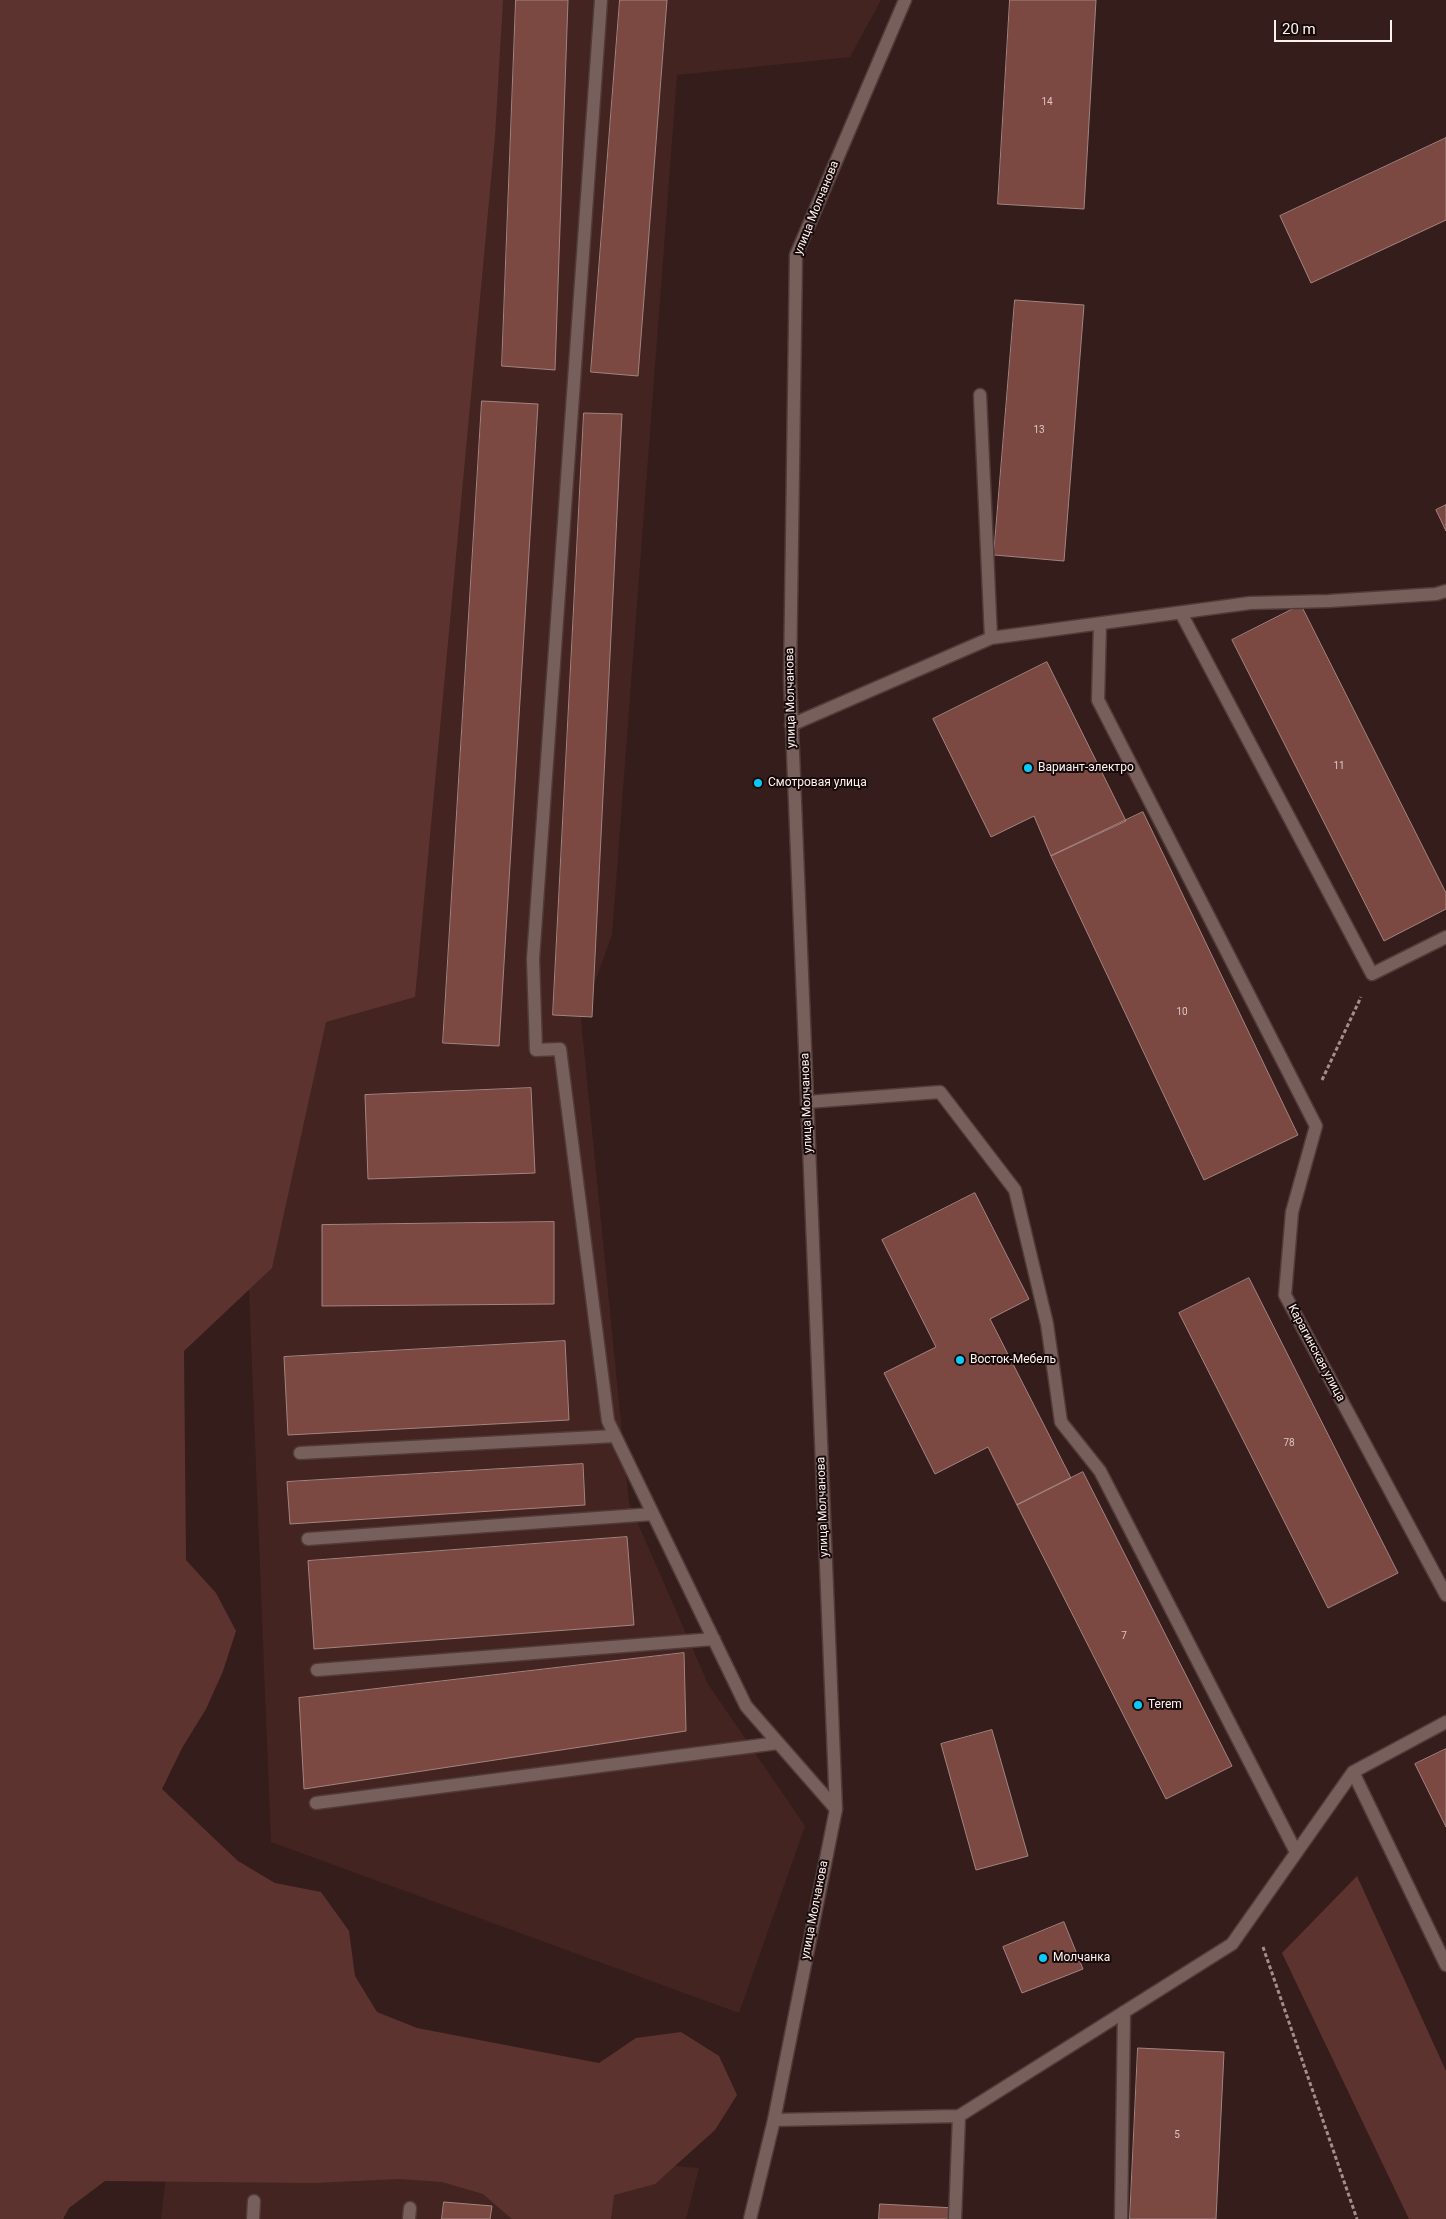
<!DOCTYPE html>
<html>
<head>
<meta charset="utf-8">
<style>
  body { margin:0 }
  #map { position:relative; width:1446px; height:2219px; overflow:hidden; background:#351d1b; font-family:Roboto,sans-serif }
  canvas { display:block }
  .scale { position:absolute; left:1274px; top:20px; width:118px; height:22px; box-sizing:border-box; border:2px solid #fff1ef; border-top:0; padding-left:6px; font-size:15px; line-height:18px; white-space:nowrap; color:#fff1ef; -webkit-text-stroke:4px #160b0a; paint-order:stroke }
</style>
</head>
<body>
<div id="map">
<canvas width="1446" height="2219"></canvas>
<div class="scale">20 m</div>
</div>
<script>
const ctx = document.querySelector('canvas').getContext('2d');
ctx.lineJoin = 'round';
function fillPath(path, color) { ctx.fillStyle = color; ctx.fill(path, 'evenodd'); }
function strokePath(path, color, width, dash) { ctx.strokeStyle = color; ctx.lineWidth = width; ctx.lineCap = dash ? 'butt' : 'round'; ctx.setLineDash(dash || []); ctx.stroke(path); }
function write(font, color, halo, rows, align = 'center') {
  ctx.font = font + ' Roboto,sans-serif'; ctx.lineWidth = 4; ctx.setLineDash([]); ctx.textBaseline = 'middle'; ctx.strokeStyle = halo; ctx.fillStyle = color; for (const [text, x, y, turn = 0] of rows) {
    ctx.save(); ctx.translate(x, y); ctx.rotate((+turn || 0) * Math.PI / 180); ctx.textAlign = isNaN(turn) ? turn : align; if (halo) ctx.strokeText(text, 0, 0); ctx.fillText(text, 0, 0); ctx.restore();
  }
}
fillPath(new Path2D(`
  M 323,0 L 881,0 L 850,57 L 677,75 L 612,935 L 581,1020 L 629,1503 L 708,1684 L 805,1826 L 739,2013 L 271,1842 L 244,1166 Z
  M 172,2122 L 699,2168 L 686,2219 L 161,2219 Z`), '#432421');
fillPath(new Path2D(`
  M 0,0 L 503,0 L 495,137 L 415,997 L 326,1022 L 272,1268 L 184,1351 L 186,1560 L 216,1593 L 236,1631 L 223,1671 L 206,1709 L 182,1748 L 162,1789 L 238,1861 L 275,1883 L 321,1892 L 349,1931 L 355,1976 L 377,2012 L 417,2028 L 599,2063 L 636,2038 L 681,2032 L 719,2056 L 737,2095 L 715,2130 L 655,2184 L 614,2195 L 611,2219 L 512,2219 L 483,2194 L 442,2182 L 399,2179 L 315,2183 L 105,2181 L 69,2208 L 63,2219 L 0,2219 Z
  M 1357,1876 L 1446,2071 L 1446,2219 L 1409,2219 L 1282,1953 Z`), '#5d332f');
const building = new Path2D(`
  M 516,0 L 568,0 L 555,370 L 502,366 Z
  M 620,0 L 667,0 L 638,376 L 591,372 Z
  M 1010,0 L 1096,0 L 1084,209 L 998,204 Z
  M 1446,138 L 1446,220 L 1311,283 L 1280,216 Z
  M 1015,300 L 1084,305 L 1064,561 L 994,555 Z
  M 482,401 L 538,404 L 499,1046 L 443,1043 Z
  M 584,413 L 622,414 L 592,1017 L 553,1015 Z
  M 1446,505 L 1446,531 L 1436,510 Z
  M 1301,605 L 1446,893 L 1446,909 L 1384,941 L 1232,640 Z
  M 1047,662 L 1126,821 L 1051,856 L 1034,816 L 991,837 L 933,719 Z
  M 1143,812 L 1298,1135 L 1204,1180 L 1051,856 Z
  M 531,1088 L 535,1173 L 368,1179 L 365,1095 Z
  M 975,1193 L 1029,1299 L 990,1319 L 1071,1478 L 1017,1505 L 988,1447 L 935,1474 L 884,1373 L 936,1347 L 882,1240 Z
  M 554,1222 L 554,1304 L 322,1306 L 322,1225 Z
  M 1249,1278 L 1398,1573 L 1328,1608 L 1179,1313 Z
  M 565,1341 L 569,1420 L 288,1435 L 284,1357 Z
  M 583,1464 L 585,1505 L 290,1524 L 287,1482 Z
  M 1083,1472 L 1232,1766 L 1166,1799 L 1017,1505 Z
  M 627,1537 L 634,1625 L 314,1649 L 308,1561 Z
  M 684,1653 L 686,1731 L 304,1789 L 299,1698 Z
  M 992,1730 L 1028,1856 L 976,1870 L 941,1744 Z
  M 1446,1749 L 1446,1827 L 1415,1764 Z
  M 1064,1922 L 1083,1969 L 1022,1993 L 1003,1947 Z
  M 1138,2048 L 1224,2052 L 1216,2219 L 1130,2219 Z
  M 444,2202 L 492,2206 L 490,2219 L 442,2219 Z
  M 880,2204 L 955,2208 L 955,2219 L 879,2219 Z`);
fillPath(building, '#7b4842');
strokePath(building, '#a38480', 1);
const lane = new Path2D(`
  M 601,0 L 533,959 L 536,1050 L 560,1049 L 608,1421 L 746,1706 L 836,1809
  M 980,395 L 991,638
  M 1181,613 L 1372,974 L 1446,937
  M 1100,624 L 1098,700 L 1316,1126 L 1292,1212 L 1285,1295 L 1446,1595
  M 791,725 L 991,638 L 1250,603 L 1329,601 L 1436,594 L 1446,591
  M 807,1102 L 940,1092 L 1015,1190 L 1047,1324 L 1061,1422 L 1100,1471 L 1296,1852
  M 300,1453 L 615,1436
  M 308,1539 L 653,1514
  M 317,1670 L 714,1639
  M 1353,1772 L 1446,1965
  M 316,1803 L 778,1743
  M 774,2120 L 959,2116 L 1232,1944 L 1353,1772 L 1446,1722
  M 253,2219 L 254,2201
  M 409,2219 L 410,2208
  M 955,2219 L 959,2116`);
const street = new Path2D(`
  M 750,2219 L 774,2120 L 836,1809 L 790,679 L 796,255 L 905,0
  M 1121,2219 L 1124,2012`);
strokePath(lane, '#513b39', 15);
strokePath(street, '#513b39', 15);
strokePath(new Path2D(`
  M 1322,1080 L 1361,997
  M 1263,1947 L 1357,2219`), '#a28f8d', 3, [4, 2.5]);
strokePath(lane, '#775f5c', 12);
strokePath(street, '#775f5c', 12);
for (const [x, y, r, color] of [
  [1028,768,5,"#0bcafa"],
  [758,783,5,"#0bcafa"],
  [960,1360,5,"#0bcafa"],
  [1138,1705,5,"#0bcafa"],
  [1043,1958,5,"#0bcafa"]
]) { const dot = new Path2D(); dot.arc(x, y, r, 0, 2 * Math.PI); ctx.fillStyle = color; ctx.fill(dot); strokePath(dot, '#160b0a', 2); }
write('10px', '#dec7c4', null, [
  ["14",1047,102],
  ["13",1039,430],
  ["11",1339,766],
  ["10",1182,1012],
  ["78",1289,1443],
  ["7",1124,1636],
  ["5",1177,2135]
]);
write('12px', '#fff1ef', '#160b0a', [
  ["улица Молчанова",817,208,-68],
  ["улица Молчанова",791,698,-91],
  ["улица Молчанова",807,1103,-92],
  ["Карагинская улица",1316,1353,62],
  ["улица Молчанова",823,1507,-92],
  ["улица Молчанова",815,1910,-79]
]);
write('12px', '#fff1ef', '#160b0a', [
  ["Вариант-электро",1038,768],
  ["Смотровая улица",768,783],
  ["Восток-Мебель",970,1360],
  ["Terem",1148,1705],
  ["Молчанка",1053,1958]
], 'left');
</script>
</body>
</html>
